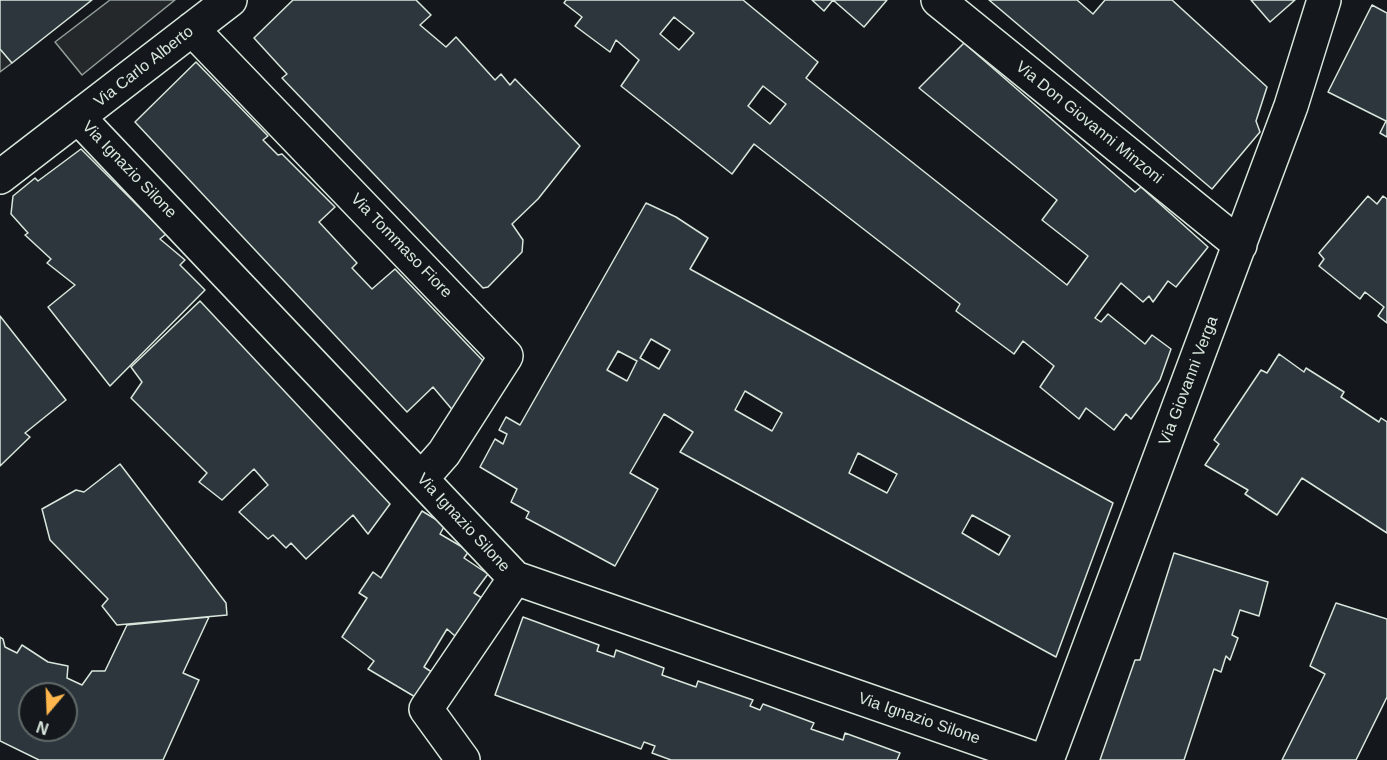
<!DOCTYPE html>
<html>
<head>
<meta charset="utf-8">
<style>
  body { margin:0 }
  #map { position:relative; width:1387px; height:760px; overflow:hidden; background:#14181c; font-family:Helvetica,sans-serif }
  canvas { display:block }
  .north { position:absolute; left:18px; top:682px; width:60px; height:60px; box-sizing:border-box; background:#14181c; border:2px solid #626a69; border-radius:50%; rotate:199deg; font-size:16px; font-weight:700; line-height:24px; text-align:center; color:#d8e6dc }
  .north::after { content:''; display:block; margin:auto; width:21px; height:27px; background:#ffb74d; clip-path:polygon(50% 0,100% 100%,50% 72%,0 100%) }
</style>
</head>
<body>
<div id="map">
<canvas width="1387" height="760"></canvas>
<div class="north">N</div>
</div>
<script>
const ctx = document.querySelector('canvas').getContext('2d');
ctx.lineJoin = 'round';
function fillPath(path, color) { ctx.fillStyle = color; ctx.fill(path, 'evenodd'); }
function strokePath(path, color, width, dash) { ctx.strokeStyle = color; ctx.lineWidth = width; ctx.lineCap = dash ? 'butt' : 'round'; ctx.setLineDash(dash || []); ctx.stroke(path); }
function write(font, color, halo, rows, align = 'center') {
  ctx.font = font + ' Helvetica,sans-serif'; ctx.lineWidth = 4.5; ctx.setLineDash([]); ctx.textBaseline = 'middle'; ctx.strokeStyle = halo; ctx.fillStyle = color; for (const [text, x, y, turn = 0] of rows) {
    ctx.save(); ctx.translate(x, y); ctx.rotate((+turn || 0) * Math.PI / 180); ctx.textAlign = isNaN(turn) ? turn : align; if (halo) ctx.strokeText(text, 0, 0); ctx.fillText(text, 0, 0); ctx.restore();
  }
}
const parking = new Path2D(`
  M 110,0 L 175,0 L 82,75 L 55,42 Z
  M 0,48 L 12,63 L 0,72 Z`);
fillPath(parking, '#24282b');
strokePath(parking, '#939e99', 1.5);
const building = new Path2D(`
  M 0,0 L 92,0 L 12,63 L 0,49 Z
  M 293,0 L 416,0 L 431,15 L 420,25 L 446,47 L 456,37 L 495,80 L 501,74 L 510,85 L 515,79 L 580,146 L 538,199 L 512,224 L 523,240 L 522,252 L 488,287 L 483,288 L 282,78 L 287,74 L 254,38 Z
  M 566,0 L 743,0 L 818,62 L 806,78 L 1067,285 L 1088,256 L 1042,220 L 1057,200 L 919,88 L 964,43 L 1135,192 L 1141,187 L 1208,247 L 1176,287 L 1168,281 L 1153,302 L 1149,296 L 1143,302 L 1121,283 L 1095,318 L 1101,322 L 1108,314 L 1145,344 L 1152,335 L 1171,349 L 1160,380 L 1131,419 L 1126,414 L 1114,430 L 1086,408 L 1079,419 L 1040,387 L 1054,366 L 1023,341 L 1014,354 L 956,311 L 960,304 L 754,144 L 732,174 L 621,86 L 639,60 L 616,40 L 610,52 L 575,26 L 582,17 L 564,3 ZM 674,17 L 694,33 L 679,50 L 660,34 ZM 763,86 L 786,104 L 770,124 L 748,106 Z
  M 812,0 L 887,0 L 864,27 L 833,0 L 824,11 Z
  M 989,0 L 1077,0 L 1093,14 L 1105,0 L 1172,0 L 1267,87 L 1256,121 L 1260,132 L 1212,189 Z
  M 1251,0 L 1295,0 L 1270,22 Z
  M 1372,5 L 1387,13 L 1387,137 L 1380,133 L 1386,121 L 1328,92 Z
  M 196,62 L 268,136 L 263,140 L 278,155 L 282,154 L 335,207 L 319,222 L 357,263 L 352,268 L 372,289 L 395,269 L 487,365 L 455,413 L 433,387 L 407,412 L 135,122 Z
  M 81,149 L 166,234 L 160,239 L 185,260 L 180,265 L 205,290 L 110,386 L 48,307 L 75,285 L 47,263 L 51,259 L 25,235 L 28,233 L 11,214 L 13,196 L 35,178 L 38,181 Z
  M 1368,196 L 1377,204 L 1383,196 L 1387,199 L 1387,323 L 1378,316 L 1384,307 L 1365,292 L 1360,299 L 1319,266 L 1324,259 L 1319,253 Z
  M 646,203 L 676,217 L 708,238 L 690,269 L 1113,503 L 1056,657 L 680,452 L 693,432 L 664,414 L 630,473 L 658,489 L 615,566 L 526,518 L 529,512 L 511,502 L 517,489 L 480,467 L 495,439 L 503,444 L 507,434 L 499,430 L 506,417 L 520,425 ZM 651,339 L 670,350 L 659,369 L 640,358 ZM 618,351 L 637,361 L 627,381 L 607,370 ZM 745,391 L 782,413 L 772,431 L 735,410 ZM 858,453 L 897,474 L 887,493 L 849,473 ZM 972,515 L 1010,536 L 999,555 L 962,533 Z
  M 200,301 L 390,504 L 368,534 L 353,515 L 306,559 L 291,543 L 286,548 L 273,535 L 268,539 L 239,512 L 268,485 L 254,469 L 222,500 L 199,482 L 207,473 L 131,398 L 142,382 L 131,367 Z
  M 0,316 L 66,400 L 25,433 L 30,437 L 0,466 Z
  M 1279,354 L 1304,372 L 1306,368 L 1344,392 L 1341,397 L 1379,422 L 1381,418 L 1387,422 L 1387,533 L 1302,478 L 1277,515 L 1245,494 L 1248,490 L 1205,465 L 1219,444 L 1214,440 L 1261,370 L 1267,373 Z
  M 120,464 L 226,603 L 227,615 L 117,625 L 102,606 L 108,599 L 50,540 L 42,509 L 76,490 L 84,492 Z
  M 422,511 L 445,525 L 440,534 L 469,551 L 464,558 L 488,574 L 474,593 L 482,598 L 455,636 L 447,629 L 424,667 L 438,676 L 422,701 L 368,669 L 374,661 L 342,637 L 367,598 L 359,593 L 373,572 L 381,578 Z
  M 1174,553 L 1268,582 L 1259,616 L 1240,610 L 1232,635 L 1238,638 L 1230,660 L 1226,656 L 1221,672 L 1214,669 L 1184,760 L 1100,760 L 1135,660 L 1140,660 Z
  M 1336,603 L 1387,619 L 1387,697 L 1356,760 L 1282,760 L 1325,674 L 1310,666 Z
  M 209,617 L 183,673 L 199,680 L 163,760 L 39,760 L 0,741 L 0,637 L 3,639 L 5,647 L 17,653 L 22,645 L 48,662 L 68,666 L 67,678 L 82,685 L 92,671 L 105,671 L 127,625 ZM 30,694 L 66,694 L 66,730 L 30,730 Z
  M 523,617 L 599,645 L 597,651 L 614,657 L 616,650 L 664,668 L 662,675 L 696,687 L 698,681 L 753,700 L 750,706 L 760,710 L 763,704 L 814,723 L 811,729 L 843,740 L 845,733 L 900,753 L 897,760 L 671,760 L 652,753 L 655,746 L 644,742 L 641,749 L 495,695 Z`);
fillPath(building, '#2c363c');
strokePath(building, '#d8e6dc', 1.5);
const minor = new Path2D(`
  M 938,0 L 1240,245
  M 192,29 L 506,356 L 444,453 L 422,478
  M 79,118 L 515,578 L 1039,760
  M 0,177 L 230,0
  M 463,760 L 426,709 L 515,578
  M 1047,760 L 1291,106 L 1324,0`);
strokePath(minor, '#d8e6dc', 36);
strokePath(minor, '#14181c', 33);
write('16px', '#d8e6dc', '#14181c', [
  ["Via Carlo Alberto",144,67,-38],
  ["Via Don Giovanni Minzoni",1089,123,39],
  ["Via Ignazio Silone",129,170,46],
  ["Via Tommaso Fiore",401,246,46],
  ["Via Giovanni Verga",1189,381,-69],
  ["Via Ignazio Silone",463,523,47],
  ["Via Ignazio Silone",919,719,19]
]);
</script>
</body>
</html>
